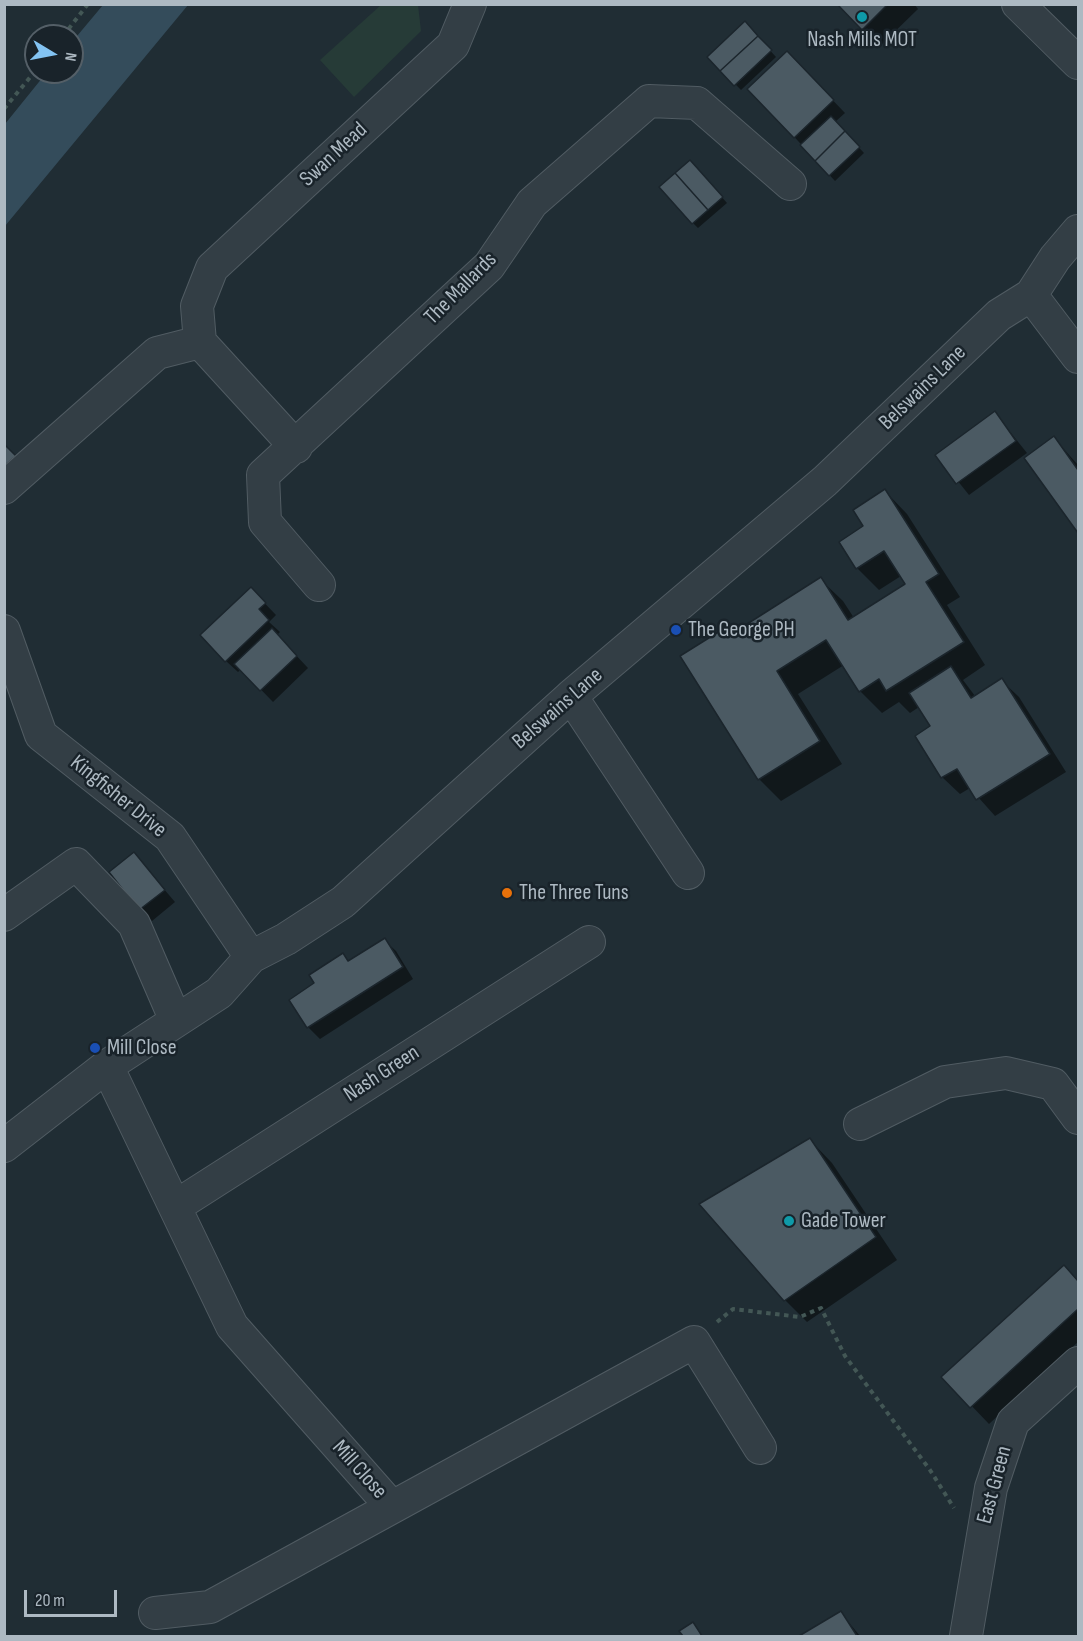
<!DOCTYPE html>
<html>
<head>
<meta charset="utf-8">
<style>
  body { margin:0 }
  #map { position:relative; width:1083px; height:1641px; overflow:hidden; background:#202d34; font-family:"Sofia Sans Condensed",sans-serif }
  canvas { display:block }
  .frame { position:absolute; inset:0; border:6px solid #adb9c2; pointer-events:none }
  .north { position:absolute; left:24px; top:24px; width:60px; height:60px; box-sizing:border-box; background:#19232a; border:2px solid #545f67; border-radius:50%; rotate:100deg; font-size:16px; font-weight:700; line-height:24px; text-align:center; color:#adb9c2 }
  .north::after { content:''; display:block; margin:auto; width:21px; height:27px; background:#83c3f2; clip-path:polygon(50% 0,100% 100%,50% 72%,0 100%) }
  .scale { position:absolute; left:24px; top:1590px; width:93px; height:27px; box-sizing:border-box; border:3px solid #adb9c2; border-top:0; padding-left:8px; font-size:18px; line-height:21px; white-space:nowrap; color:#adb9c2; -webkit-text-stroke:4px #19232a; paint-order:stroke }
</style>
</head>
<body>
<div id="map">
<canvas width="1083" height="1641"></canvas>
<div class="frame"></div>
<div class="north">N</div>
<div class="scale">20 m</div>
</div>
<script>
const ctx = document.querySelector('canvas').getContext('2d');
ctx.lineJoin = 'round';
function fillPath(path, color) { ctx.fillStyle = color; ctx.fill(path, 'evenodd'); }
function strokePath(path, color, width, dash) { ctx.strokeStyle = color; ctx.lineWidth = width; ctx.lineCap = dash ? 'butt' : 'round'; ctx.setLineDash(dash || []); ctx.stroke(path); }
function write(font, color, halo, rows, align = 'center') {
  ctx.font = font + ' "Sofia Sans Condensed",sans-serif'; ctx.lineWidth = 5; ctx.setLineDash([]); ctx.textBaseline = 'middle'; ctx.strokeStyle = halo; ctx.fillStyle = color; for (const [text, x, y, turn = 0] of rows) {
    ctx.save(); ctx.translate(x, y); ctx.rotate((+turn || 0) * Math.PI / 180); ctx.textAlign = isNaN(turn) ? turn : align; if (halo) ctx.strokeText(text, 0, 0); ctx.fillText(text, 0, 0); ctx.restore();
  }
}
fillPath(new Path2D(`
  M 381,5 L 418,5 L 421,31 L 354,97 L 320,60 Z`), '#263b37');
fillPath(new Path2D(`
  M 103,5 L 188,5 L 5,226 L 5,124 L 47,72 L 72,72 L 72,42 Z`), '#344c5b');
fillPath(new Path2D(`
  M 839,4 L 914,4 L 918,9 L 880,46 Z
  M 745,23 L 776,57 L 741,90 L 709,57 Z
  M 799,65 L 845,113 L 835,122 L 864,153 L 835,181 L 750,89 Z
  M 695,167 L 727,203 L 698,228 L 693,223 Z
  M 995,413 L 1027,453 L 969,495 L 937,455 Z
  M 1054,438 L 1078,465 L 1078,530 L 1026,458 Z
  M 885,491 L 907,514 L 960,597 L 947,605 L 985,665 L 963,680 L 975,696 L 1001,680 L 1019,697 L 1066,772 L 995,816 L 970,788 L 960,794 L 942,777 L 932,727 L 919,707 L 910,713 L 899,702 L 882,713 L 860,691 L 844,665 L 798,694 L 842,764 L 781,801 L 759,779 L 728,627 L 734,633 L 820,579 L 843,601 L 854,618 L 907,585 L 901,576 L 879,590 L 857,568 L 865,527 Z
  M 251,589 L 276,615 L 269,622 L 280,632 L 277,635 L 308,668 L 273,702 L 241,669 L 238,672 L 226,661 Z
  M 134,854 L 175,902 L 152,921 L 141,909 Z
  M 384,940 L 396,951 L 413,979 L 320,1039 L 308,1027 L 343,955 L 350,962 Z
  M 810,1140 L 832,1163 L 897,1260 L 807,1322 L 785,1300 Z
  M 1064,1267 L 1078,1282 L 1078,1342 L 989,1424 L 944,1377 Z
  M 841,1613 L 860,1636 L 802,1636 Z`), '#0007');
const building = new Path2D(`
  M 837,4 L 888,4 L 862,30 Z
  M 745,21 L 758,36 L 720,71 L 707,57 Z
  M 758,36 L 772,50 L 734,86 L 720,71 Z
  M 787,51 L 834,100 L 794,138 L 747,89 Z
  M 831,116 L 845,131 L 815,161 L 800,145 Z
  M 845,131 L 860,147 L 829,176 L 815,161 Z
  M 690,160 L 723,197 L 708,210 L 675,173 Z
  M 675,173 L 708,210 L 692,224 L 659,187 Z
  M 995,411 L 1016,441 L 956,484 L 935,455 Z
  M 1054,436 L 1078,470 L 1078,533 L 1024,458 Z
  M 4,444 L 16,456 L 4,466 Z
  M 885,489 L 939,574 L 926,582 L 964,642 L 886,691 L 879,679 L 859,692 L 826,640 L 777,671 L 820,741 L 758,780 L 680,656 L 728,626 L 733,633 L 821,577 L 848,620 L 905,584 L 884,551 L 856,569 L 839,542 L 863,526 L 853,510 Z
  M 251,587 L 266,603 L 259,609 L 269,620 L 225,662 L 200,635 Z
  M 272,628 L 297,656 L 260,691 L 234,664 Z
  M 951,666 L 971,698 L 1002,678 L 1050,754 L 976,800 L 957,769 L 941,778 L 915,736 L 930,726 L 909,693 Z
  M 134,852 L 165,890 L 139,910 L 109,872 Z
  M 385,938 L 403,967 L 307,1028 L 289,1000 L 314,983 L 309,975 L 343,953 L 348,961 Z
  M 810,1138 L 876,1237 L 784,1301 L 699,1204 Z
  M 1064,1265 L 1078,1281 L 1078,1309 L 970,1408 L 941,1377 Z
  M 841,1611 L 857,1636 L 799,1636 Z
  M 693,1622 L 702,1636 L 683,1636 L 679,1631 Z`);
fillPath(building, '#4b5a63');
strokePath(building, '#1b252c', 1.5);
const minor = new Path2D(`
  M 1018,4 L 1078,63
  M 1031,295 L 1078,357
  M 296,447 L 200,342 L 197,306 L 212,268 L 453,45 L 470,4
  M 4,488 L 157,353 L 200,342
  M 319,585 L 265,522 L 263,475 L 489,266 L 532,203 L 649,101 L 697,103 L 790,184
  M 4,631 L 41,735 L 170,837 L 251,957
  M 571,696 L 688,873
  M 4,915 L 76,864 L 134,924 L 176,1021
  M 107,1066 L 232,1326 L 391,1506
  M 860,1124 L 945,1082 L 1006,1073 L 1053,1084 L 1078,1118
  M 4,1146 L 107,1066 L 219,993 L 251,957 L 286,939 L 343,902 L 571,696 L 825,481 L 999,315 L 1031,295 L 1055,258 L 1078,231
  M 176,1206 L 589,942
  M 155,1613 L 210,1607 L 694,1342 L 760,1448
  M 966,1636 L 991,1488 L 1013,1422 L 1078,1363`);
strokePath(minor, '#515c63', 34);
strokePath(new Path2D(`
  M 63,36 L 88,4
  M 4,109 L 36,70
  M 717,1322 L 733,1309 L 800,1317 L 821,1308 L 845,1356 L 930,1470 L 954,1508`), '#435755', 4, [4.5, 4.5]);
strokePath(minor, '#333e45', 32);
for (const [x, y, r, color] of [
  [862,17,6,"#0f9aa8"],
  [676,630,6,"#1a4fb4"],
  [507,893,6,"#e8710a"],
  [95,1048,6,"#1a4fb4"],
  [789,1221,6,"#0f9aa8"]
]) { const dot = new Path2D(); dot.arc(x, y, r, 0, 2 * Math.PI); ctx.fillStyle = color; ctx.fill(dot); strokePath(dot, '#19232a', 2); }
write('22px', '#adb9c2', '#19232a', [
  ["Nash Mills MOT",862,40,"center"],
  ["The George PH",688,630],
  ["The Three Tuns",519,893],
  ["Mill Close",107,1048],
  ["Gade Tower",801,1221]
], 'left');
write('22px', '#adb9c2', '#19232a', [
  ["Swan Mead",334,155,-43],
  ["The Mallards",461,289,-45],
  ["Belswains Lane",923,388,-44],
  ["Belswains Lane",558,709,-41],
  ["Kingfisher Drive",118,797,39],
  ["Nash Green",382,1074,-33],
  ["Mill Close",359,1470,48],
  ["East Green",995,1485,-75]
]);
</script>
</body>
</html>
